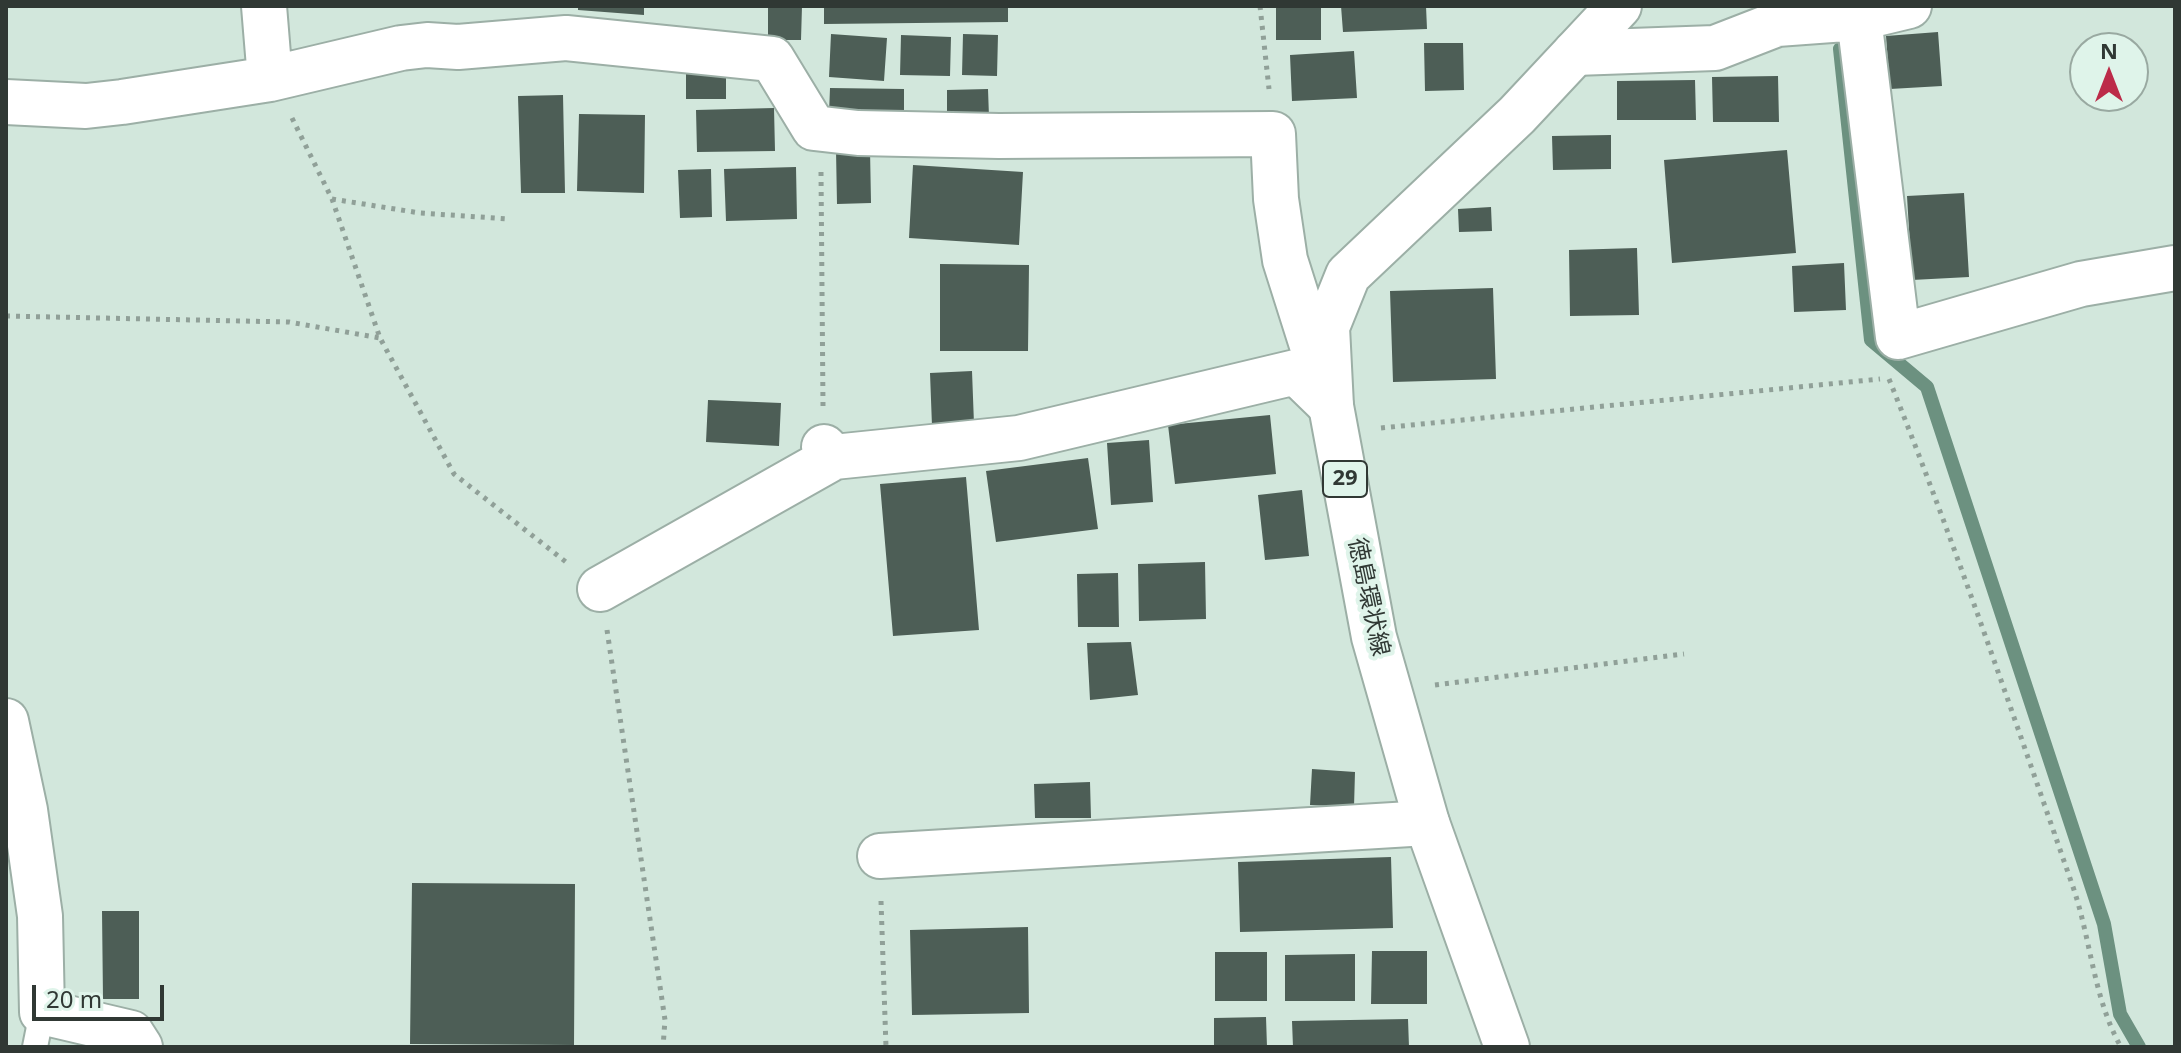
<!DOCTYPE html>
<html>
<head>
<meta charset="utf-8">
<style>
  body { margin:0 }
  #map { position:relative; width:2181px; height:1053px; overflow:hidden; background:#d2e7dc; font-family:"Noto Sans",sans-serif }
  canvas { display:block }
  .frame { position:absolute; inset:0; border:8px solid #303834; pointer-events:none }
  .north { position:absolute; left:2069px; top:32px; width:80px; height:80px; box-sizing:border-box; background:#dff4ea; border:2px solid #99a9a1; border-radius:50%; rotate:0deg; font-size:22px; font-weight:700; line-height:32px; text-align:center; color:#303834 }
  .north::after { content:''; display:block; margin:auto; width:28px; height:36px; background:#bc2b49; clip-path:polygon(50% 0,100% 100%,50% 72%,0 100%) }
  .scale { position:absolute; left:32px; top:985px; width:132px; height:36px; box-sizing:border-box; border:4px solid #303834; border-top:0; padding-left:10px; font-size:24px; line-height:28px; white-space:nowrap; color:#303834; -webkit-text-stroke:6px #dff4ea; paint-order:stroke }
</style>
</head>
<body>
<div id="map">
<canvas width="2181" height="1053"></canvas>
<div class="frame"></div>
<div class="north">N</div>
<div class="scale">20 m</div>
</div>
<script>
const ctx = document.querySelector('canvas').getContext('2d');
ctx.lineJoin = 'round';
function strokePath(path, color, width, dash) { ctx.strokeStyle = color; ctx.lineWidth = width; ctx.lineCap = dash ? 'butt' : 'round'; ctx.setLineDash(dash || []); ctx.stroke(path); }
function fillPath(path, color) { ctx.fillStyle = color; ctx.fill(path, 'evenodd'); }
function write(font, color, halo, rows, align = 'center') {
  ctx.font = font + ' "Noto Sans","Noto Sans JP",sans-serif'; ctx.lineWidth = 8; ctx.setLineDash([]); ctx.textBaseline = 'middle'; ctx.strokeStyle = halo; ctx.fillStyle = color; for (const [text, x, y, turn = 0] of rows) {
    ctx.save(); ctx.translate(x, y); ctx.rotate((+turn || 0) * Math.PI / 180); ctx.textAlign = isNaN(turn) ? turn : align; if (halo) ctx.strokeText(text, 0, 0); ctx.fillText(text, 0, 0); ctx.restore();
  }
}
strokePath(new Path2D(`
  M 1840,49 L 1871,340 L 1927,387 L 2104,924 L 2120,1014 L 2139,1047`), '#6c9180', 14);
fillPath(new Path2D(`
  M 578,6 L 644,6 L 644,15 L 578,10 Z
  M 768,6 L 802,6 L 801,40 L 768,40 Z
  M 824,6 L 1008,6 L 1008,22 L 824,24 Z
  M 1276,6 L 1321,6 L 1321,40 L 1276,40 Z
  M 1341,6 L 1426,6 L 1427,29 L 1343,32 Z
  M 1938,32 L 1942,86 L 1890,89 L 1886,36 Z
  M 831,34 L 887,38 L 884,81 L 829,77 Z
  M 963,34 L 998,35 L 997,76 L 962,75 Z
  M 901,35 L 951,37 L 950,76 L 900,75 Z
  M 1424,43 L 1463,43 L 1464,90 L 1425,91 Z
  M 1354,51 L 1357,98 L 1292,101 L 1290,55 Z
  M 686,72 L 726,73 L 726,99 L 686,99 Z
  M 1778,76 L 1779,122 L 1713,122 L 1712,77 Z
  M 1695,80 L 1696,120 L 1617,120 L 1617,81 Z
  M 830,88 L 904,89 L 904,115 L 829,114 Z
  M 988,89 L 989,117 L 947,119 L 947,90 Z
  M 563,95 L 565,193 L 521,193 L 518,96 Z
  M 774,108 L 775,151 L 697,152 L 696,110 Z
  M 579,114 L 645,115 L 644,193 L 577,191 Z
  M 1611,135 L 1611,169 L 1553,170 L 1552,136 Z
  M 870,149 L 871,203 L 837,204 L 836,150 Z
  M 1787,150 L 1796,253 L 1672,263 L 1664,160 Z
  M 913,165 L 1023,172 L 1019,245 L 909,238 Z
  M 796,167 L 797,219 L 726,221 L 724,169 Z
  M 711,169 L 712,217 L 680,218 L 678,170 Z
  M 1964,193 L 1969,277 L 1912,280 L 1907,196 Z
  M 1491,207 L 1492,231 L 1459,232 L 1458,209 Z
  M 1637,248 L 1639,315 L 1570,316 L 1569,250 Z
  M 1844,263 L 1846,310 L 1794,312 L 1792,266 Z
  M 940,264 L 1029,265 L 1028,351 L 940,351 Z
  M 1493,288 L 1496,379 L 1393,382 L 1390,291 Z
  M 972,371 L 974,424 L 932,426 L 930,373 Z
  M 708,400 L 781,403 L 779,446 L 706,442 Z
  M 1270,415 L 1276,474 L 1175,484 L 1168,425 Z
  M 1149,440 L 1153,502 L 1111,505 L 1107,443 Z
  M 1088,458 L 1098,529 L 996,542 L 986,471 Z
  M 966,477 L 979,630 L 893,636 L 880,484 Z
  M 1302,490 L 1309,556 L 1265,560 L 1258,495 Z
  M 1205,562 L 1206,619 L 1139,621 L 1138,564 Z
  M 1118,573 L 1119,627 L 1078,627 L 1077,574 Z
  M 1131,642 L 1138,695 L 1090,700 L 1087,643 Z
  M 1312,769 L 1355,772 L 1354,807 L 1310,805 Z
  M 1090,782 L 1091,818 L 1035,818 L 1034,784 Z
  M 1391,857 L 1393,928 L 1240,932 L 1238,862 Z
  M 412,883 L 575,884 L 574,1045 L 410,1044 Z
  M 102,911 L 139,911 L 139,999 L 103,999 Z
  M 1028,927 L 1029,1013 L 912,1015 L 910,930 Z
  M 1372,951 L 1427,951 L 1427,1004 L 1371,1004 Z
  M 1215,952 L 1267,952 L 1267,1001 L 1215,1001 Z
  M 1355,954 L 1355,1001 L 1285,1001 L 1285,955 Z
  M 1266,1017 L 1267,1047 L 1214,1047 L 1214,1018 Z
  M 1408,1019 L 1409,1047 L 1293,1047 L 1292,1021 Z`), '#4d5e56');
const service = new Path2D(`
  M 35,1047 L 42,1012`);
const minor = new Path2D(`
  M 264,6 L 270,79
  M 1859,18 L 1898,337 L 2081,284 L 2175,268
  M 1575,53 L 1715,48 L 1777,24 L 1859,18 L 1909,6
  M 6,102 L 86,106 L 122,102 L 270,79 L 401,48 L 427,45 L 458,47 L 566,38 L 772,59 L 814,128 L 858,133 L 999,136 L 1273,134 L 1276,199 L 1285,260 L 1323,380
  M 834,457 L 1019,438 L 1296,372 L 1331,406
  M 600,589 L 834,457 L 824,447
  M 6,721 L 25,810 L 40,916 L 42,1012 L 131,1033 L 140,1047
  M 880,856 L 1427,823`);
const primary = new Path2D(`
  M 1507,1047 L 1427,823 L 1374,637 L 1331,406 L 1327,327 L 1348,275 L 1517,115 L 1619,6`);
strokePath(service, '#9cafa6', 28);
strokePath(minor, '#9cafa6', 48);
strokePath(primary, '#9cafa6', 48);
strokePath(new Path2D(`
  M 1260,6 L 1269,89
  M 292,118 L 332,199 L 380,338 L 454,474 L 566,562
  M 821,172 L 823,406
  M 332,199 L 420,213 L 510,219
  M 6,316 L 289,322 L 380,338
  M 1889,379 C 1956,546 2013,715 2072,884 C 2091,938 2093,998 2121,1047
  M 1381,428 L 1880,379
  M 607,630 L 665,1020 L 663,1047
  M 1435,685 L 1684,654
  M 881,901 L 886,1047`), '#90a098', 5, [4, 6]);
strokePath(service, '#fff', 24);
strokePath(minor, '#fff', 44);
strokePath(primary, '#fff', 44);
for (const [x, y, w] of [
  [1345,479,44]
]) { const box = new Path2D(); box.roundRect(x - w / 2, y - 18, w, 36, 6); ctx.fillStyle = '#dff4ea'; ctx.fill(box); strokePath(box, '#303834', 2); }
write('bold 22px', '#303834', null, [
  ["29",1345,479]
]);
write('24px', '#303834', '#dff4ea', [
  ["徳島環状線",1368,597,78]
]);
</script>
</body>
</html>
